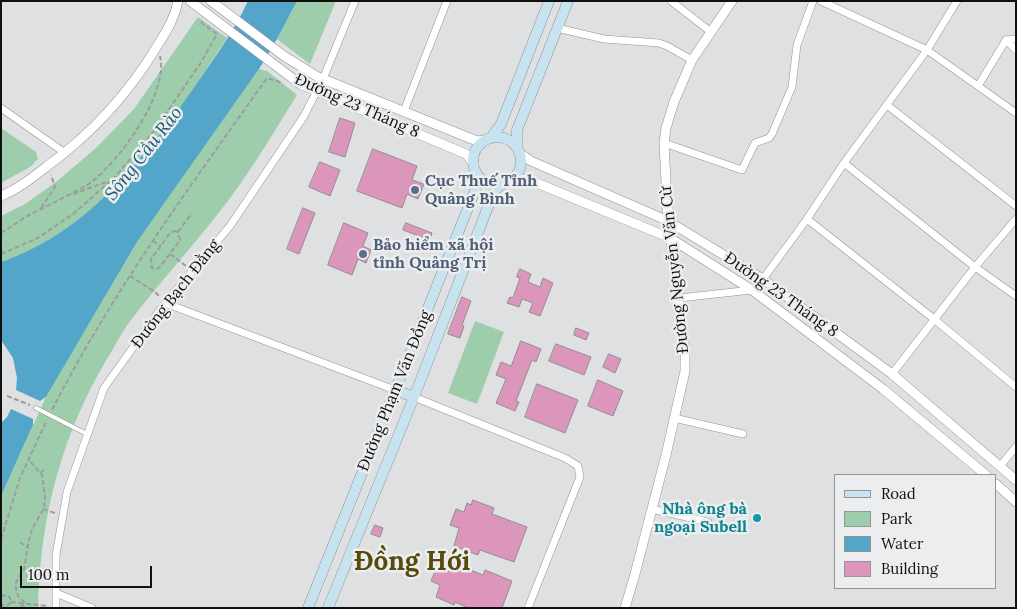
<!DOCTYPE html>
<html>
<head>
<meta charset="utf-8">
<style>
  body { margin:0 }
  #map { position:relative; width:1017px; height:609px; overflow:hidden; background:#dfe0e1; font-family:Lora,serif }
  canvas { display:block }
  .frame { position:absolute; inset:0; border:2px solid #101011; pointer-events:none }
  .legend { position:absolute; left:834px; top:474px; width:162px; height:115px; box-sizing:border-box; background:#ecedef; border:1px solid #949596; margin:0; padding:6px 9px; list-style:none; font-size:15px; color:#101011 }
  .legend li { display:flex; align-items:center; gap:10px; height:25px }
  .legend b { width:25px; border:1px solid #949596 }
  .scale { position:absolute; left:20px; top:566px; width:132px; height:22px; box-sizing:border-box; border:2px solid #101011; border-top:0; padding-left:6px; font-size:15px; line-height:18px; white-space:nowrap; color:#101011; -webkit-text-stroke:4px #ecedef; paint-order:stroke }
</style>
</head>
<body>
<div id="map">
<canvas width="1017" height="609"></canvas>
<div class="frame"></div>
<ul class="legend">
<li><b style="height:6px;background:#c6e3ef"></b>Road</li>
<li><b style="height:14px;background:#9ecdac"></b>Park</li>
<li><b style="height:14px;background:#54a5ca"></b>Water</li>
<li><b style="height:14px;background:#dc96bb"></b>Building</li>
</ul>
<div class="scale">100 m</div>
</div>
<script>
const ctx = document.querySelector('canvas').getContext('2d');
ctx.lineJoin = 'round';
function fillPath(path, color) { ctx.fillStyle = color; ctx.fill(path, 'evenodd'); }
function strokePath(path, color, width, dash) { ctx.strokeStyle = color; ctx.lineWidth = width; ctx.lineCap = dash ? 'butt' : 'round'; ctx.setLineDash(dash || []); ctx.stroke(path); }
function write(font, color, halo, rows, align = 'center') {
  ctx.font = font + ' Lora,serif'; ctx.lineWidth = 5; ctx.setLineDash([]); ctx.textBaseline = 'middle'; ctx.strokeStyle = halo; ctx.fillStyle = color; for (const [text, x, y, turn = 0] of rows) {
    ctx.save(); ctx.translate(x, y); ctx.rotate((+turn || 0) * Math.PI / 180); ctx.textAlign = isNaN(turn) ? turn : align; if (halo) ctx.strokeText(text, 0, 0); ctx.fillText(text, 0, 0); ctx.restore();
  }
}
fillPath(new Path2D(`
  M 297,1 L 336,1 L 310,64 L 277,39 Z
  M 198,17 L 227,38 C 170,126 106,227 1,262 L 1,216 L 25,204 L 56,182 L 96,148 L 134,109 Z
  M 259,69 L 267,71 L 297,95 C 272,135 247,178 217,215 C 189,251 158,284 131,320 C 124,329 118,340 113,349 C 63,429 40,514 38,608 L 1,608 L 1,496 L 46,397 L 137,242 Z
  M 1,128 L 36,152 L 38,159 L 30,167 L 1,183 Z
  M 475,321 L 504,332 L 477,404 L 448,393 Z`), '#9ecdac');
fillPath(new Path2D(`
  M 248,1 L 297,1 L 277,39 L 259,69 L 137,242 L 46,397 L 40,401 L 16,390 L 17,378 L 13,358 L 1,340 L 1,262 C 86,233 141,162 191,92 C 211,63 233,33 248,1 Z
  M 11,409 L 33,419 L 33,425 L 1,496 L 1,423 L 7,417 Z`), '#54a5ca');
const building = new Path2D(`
  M 340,118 L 355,123 L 345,157 L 329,152 Z
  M 373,149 L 417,166 L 412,180 L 424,184 L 418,199 L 407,194 L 402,208 L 357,191 Z
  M 320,162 L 340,170 L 330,196 L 309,187 Z
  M 303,208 L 315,213 L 299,254 L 287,249 Z
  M 344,223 L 368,233 L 363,246 L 371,250 L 366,263 L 358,259 L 352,275 L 328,265 Z
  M 406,223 L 432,233 L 430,240 L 403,230 Z
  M 520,269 L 531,274 L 528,282 L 540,287 L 543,278 L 553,283 L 540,316 L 529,312 L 533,303 L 522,299 L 519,307 L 507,303 L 510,297 L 513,298 L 520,278 L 517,277 Z
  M 462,297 L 471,301 L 462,325 L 464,326 L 460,338 L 448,334 Z
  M 576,328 L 589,333 L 586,340 L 574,335 Z
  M 521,341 L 541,349 L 536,362 L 532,360 L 516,401 L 519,402 L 515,411 L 496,403 L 506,379 L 496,375 L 501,362 L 511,366 Z
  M 556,344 L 591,357 L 584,375 L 549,361 Z
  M 609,354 L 621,359 L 615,373 L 603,367 Z
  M 598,380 L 623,391 L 613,416 L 588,406 Z
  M 537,384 L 578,400 L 565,433 L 525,417 Z
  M 473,500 L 494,508 L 492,514 L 527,527 L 514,562 L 480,550 L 478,555 L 454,546 L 459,528 L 450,525 L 456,509 L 464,512 L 467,503 L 471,505 Z
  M 375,525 L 383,528 L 380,537 L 371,534 Z
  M 450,557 L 469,565 L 468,569 L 483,575 L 485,570 L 512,581 L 502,608 L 468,608 L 455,602 L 454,605 L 436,597 L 440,585 L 431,581 L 437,567 L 445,570 Z`);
fillPath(building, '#dc96bb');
strokePath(building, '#908e8f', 1);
const service = new Path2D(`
  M 36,408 L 87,434`);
const minor = new Path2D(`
  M 671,1 L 711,32
  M 821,1 L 927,50 L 1016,113
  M 557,28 L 604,39 L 659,43 L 667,46 L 692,60
  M 1006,40 L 1016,50
  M 1006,40 L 1016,39
  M 978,86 L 1006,40
  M 887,105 L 1016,206
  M 1,108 L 65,153
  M 404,111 L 447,1
  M 664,143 L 742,170 L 755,143 L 769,138 L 772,134 L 792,87 L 797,45 L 813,1
  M 844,163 L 975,267 L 1016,296
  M 807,219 L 934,319 L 1016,387
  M 679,298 L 752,290 L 763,279 L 807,219 L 844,163 L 927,50 L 957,1
  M 165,303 L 395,390
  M 892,374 L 975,267 L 1016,219
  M 414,397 L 565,458 L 578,466 L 580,477 L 528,608
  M 674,418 L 743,434
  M 1000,466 L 1016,447
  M 652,509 L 708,522
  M 56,593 L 92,608
  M 56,608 L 56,555 L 67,492 L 104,388 L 162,307 L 230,226 L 304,116 L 323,79 L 355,1`);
const tertiary = new Path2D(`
  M 190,1 L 300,84 L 466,154 L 474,164
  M 211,1 L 284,56 L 318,77 L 472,139 L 477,141 L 485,140
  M 519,153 L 531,161 L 668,221 L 763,279 L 892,374 L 1016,480
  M 511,180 L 527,179 L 670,238 L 752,290 L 883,389 L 986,475
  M 1,196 C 18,189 32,178 46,167 C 93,133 130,92 159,43 C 168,29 175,17 178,1
  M 996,484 L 1016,502
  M 625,608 L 635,574 L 666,455 L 685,371 L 685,349 L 668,221 L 664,143 L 666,128 L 674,102 L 692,60 L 732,1`);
const secondary = new Path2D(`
  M473 161a24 24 0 1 1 48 0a24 24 0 1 1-48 0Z
  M 491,138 L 501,124 L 549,1
  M 517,148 L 517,130 L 568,1
  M 395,390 L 414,397
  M 308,608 L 476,188 L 478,181 L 477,174
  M 328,608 L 414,397 L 493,194 L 496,189 L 503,184`);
strokePath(service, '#919293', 5);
strokePath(minor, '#919293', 8);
strokePath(tertiary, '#919293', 10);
strokePath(secondary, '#919293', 11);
strokePath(new Path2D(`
  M 73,194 L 109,181
  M 67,196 C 75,191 86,187 93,181 C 121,158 169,93 160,56
  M 41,208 L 55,187 L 51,175
  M 174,231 L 178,232 L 180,240 L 160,267 L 156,269 L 152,268 L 151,259 L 170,233 Z
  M 178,232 L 192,213
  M 1,233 L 27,216 L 67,196
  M 153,241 L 161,246
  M 1,254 L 38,238 L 73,214 L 114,178 L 154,131 L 200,64 L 217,34 L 203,24 L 200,20
  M 170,254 L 186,266
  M 130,276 L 155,292 L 160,297
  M 7,396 L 30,405
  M 52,410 C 112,292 191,185 267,78 L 283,83
  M 40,473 L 46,468
  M 43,509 L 55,513
  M 1,539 L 20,478 L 47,420
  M 20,542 L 28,548
  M 1,596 L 7,595 L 10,598 L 11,602 L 7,606 L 1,605
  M 11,602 L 48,606
  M 20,608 L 25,603 L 18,596 L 15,584 L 24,569 L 29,540 L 32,529 L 44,508 L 45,497 L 42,475 L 29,460`), '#9c9d9e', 2, [5, 2.5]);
strokePath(service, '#fff', 4);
strokePath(minor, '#fff', 7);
strokePath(tertiary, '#fff', 9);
strokePath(secondary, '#c6e3ef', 10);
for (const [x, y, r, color] of [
  [415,190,5,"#5c6f8a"],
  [363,254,5,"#5c6f8a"],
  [757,518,5,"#0f9aa8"]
]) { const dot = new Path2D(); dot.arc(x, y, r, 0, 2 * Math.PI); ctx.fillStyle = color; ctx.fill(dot); strokePath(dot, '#ecedef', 2); }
write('16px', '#101011', '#ecedef', [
  ["Đường 23 Tháng 8",357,106,24],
  ["Đường Nguyễn Văn Cừ",675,270,-96],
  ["Đường Bạch Đằng",176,294,-52],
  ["Đường 23 Tháng 8",781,295,35],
  ["Đường Phạm Văn Đồng",395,391,-68]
]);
write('bold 16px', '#4e5e75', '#ecedef', [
  ["Cục Thuế Tỉnh",425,181],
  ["Quảng Bình",425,199],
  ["Bảo hiểm xã hội",373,245],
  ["tỉnh Quảng Trị",373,263]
], 'left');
write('bold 16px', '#0d838f', '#ecedef', [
  ["Nhà ông bà",747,509],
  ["ngoại Subell",747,527]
], 'right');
write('italic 18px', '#175872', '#ecedef', [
  ["Sông Cầu Rào",144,154,-52]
]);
write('bold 26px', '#564b0b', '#ecedef', [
  ["Đồng Hới",412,563]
]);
</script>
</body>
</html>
